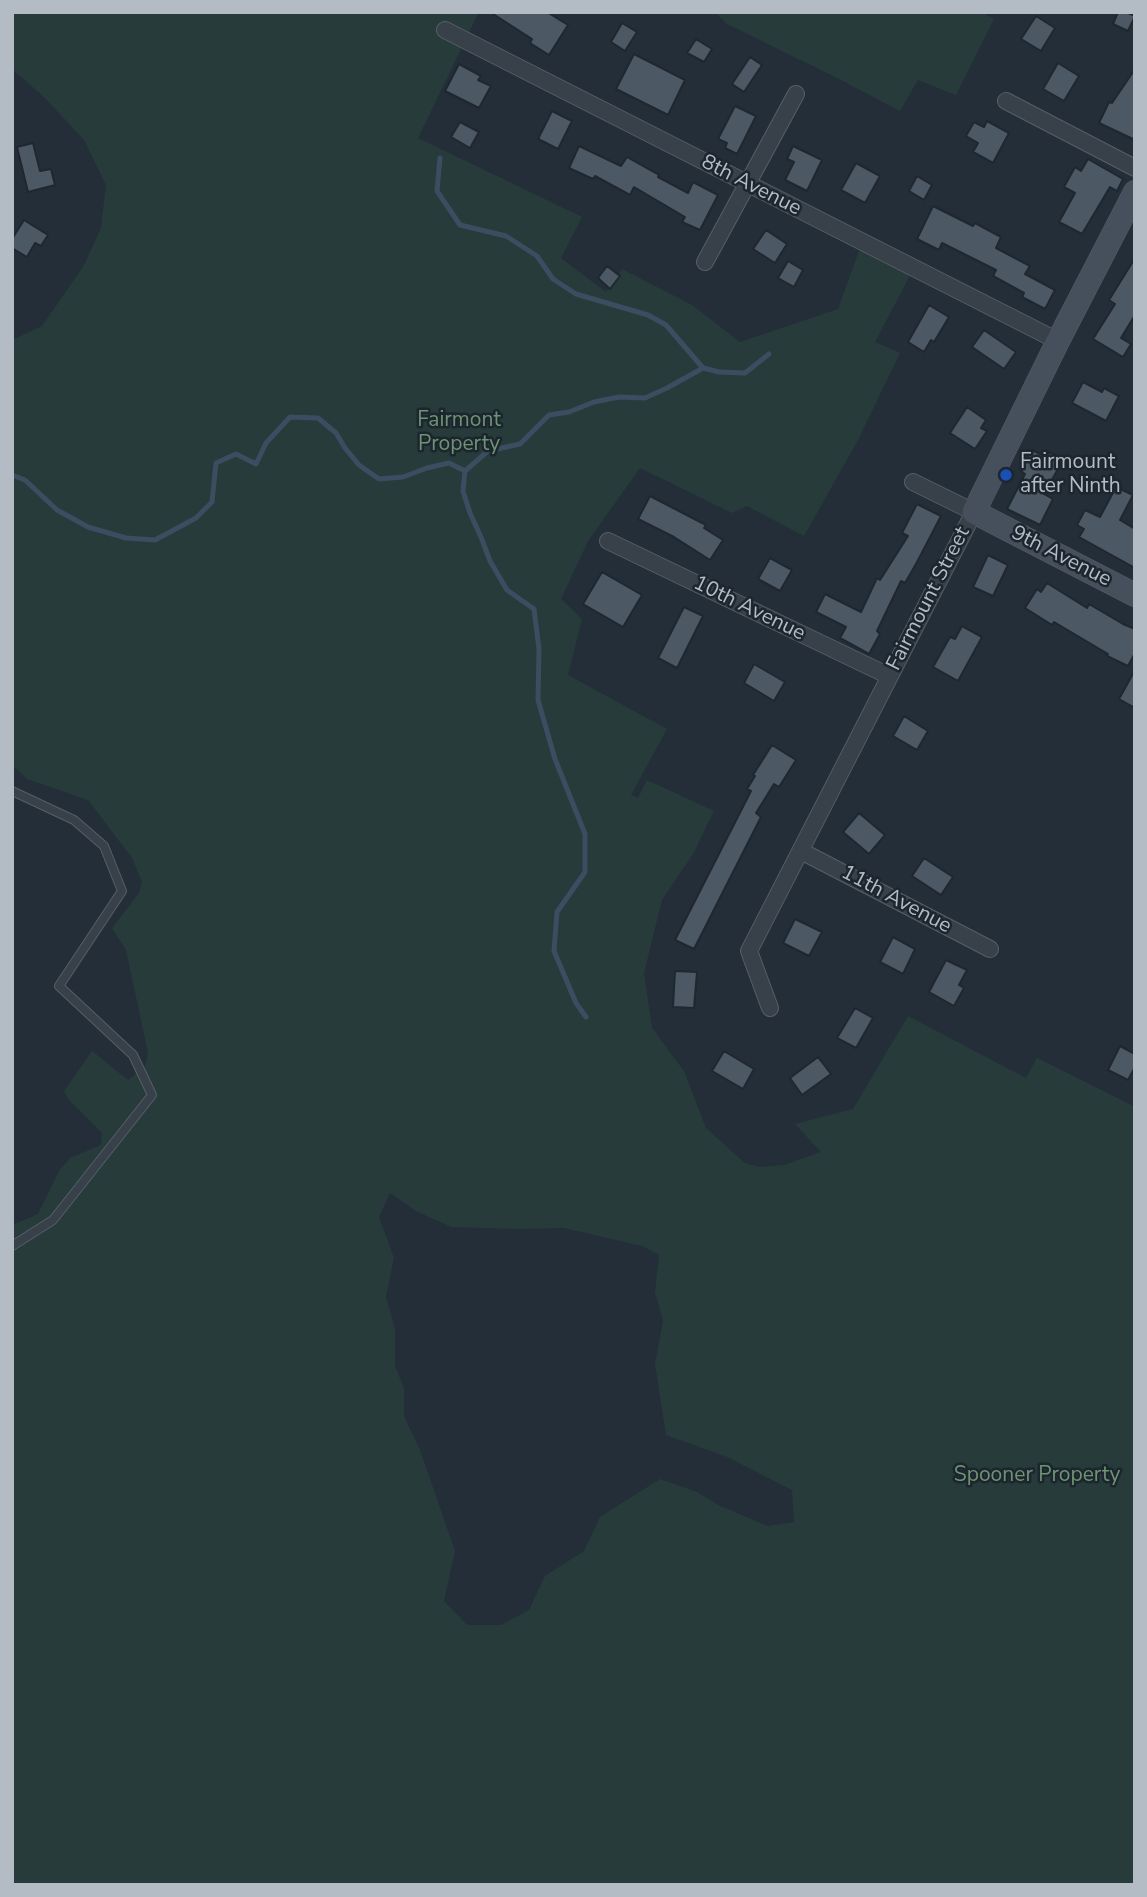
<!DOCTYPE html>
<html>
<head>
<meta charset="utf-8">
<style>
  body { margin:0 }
  #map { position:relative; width:1147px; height:1897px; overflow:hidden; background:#242e39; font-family:"Nunito Sans",sans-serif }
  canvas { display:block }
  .frame { position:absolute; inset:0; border:14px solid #b3bbc5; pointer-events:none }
</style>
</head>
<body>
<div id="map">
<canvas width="1147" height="1897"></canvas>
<div class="frame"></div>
</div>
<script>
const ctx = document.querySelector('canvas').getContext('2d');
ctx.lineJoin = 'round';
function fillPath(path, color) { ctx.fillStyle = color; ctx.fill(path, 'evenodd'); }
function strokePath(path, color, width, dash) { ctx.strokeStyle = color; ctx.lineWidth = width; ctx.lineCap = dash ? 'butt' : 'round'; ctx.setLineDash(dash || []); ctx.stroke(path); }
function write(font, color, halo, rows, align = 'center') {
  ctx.font = font + ' "Nunito Sans",sans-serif'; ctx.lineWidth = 5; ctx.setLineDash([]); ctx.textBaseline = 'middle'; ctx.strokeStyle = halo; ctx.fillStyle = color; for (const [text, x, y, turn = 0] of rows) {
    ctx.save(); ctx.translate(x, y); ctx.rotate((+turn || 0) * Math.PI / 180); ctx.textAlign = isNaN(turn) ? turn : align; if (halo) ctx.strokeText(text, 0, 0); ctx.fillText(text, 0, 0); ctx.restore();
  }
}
fillPath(new Path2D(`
  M 12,12 L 479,12 L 418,138 L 582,217 L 561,258 L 606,292 L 622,269 L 692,305 L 740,342 L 838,309 L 863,240 L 915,266 L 875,342 L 900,353 L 858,440 L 804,536 L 747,506 L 732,513 L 640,468 L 588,541 L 561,599 L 582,619 L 568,675 L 667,729 L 631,795 L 638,798 L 647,780 L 714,811 L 693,854 L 662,900 L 644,973 L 652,1028 L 684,1071 L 706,1128 L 745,1163 L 759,1167 L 784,1165 L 821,1152 L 795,1124 L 853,1109 L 908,1016 L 1026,1078 L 1037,1058 L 1135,1107 L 1135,1885 L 12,1885 L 12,1225 L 38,1214 L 59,1171 L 70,1158 L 101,1145 L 102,1133 L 68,1099 L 64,1091 L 92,1051 L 128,1080 L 145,1066 L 148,1053 L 126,950 L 112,928 L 139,893 L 142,882 L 132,858 L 88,800 L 27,779 L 12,765 L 12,340 L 42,326 L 83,267 L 101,228 L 106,185 L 84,140 L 44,97 L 12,69 ZM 390,1193 L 416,1211 L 451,1227 L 518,1229 L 564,1228 L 642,1246 L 659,1255 L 655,1292 L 663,1321 L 655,1364 L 666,1435 L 727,1457 L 792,1490 L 794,1522 L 768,1526 L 718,1505 L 697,1492 L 660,1479 L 600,1517 L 584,1551 L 545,1576 L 529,1610 L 501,1625 L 467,1625 L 444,1601 L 455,1551 L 420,1450 L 404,1416 L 404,1388 L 395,1366 L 395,1329 L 386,1297 L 394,1258 L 379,1217 Z
  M 715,12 L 981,12 L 994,19 L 956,95 L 918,80 L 900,111 L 837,78 L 727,24 Z`), '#273b3b');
strokePath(new Path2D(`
  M 440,158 L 437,191 L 460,225 L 506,236 L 537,256 L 553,279 L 576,294 L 648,315 L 666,325 L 703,368
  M 12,475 L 25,480 L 57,510 L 88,527 L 126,538 L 155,540 L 196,518 L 212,502 L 216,463 L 236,454 L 256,464 L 266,443 L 290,417 L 318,418 L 336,433 L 345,448 L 359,465 L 379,479 L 403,477 L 427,468 L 449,463 L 465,471
  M 586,1017 L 576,1003 L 554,951 L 557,912 L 585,872 L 585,834 L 555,759 L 538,700 L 539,649 L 534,609 L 507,590 L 490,561 L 481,537 L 470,513 L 463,491 L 465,471 L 488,451 L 520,444 L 549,415 L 569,412 L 594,402 L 619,397 L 645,398 L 667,388 L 703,368 L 719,372 L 745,373 L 769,354`), '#3b4d61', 5);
const building = new Path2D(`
  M 490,12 L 547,12 L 568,25 L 549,55 L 530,43 L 532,39 Z
  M 1118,12 L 1126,12 L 1135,16 L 1128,31 L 1113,24 Z
  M 1036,16 L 1055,28 L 1041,51 L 1021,39 Z
  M 622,23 L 637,32 L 625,51 L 611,42 Z
  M 696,39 L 712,49 L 704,62 L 687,53 Z
  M 634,54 L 685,80 L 668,115 L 616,89 Z
  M 750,57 L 762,65 L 744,92 L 732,84 Z
  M 1058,63 L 1079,76 L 1064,101 L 1043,89 Z
  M 459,64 L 481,76 L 478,80 L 491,86 L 479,108 L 445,91 Z
  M 1135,69 L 1135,140 L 1099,123 L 1109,102 L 1112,103 Z
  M 735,106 L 756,116 L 737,154 L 725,148 L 727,143 L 718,139 Z
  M 552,111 L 572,121 L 558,149 L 538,139 Z
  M 987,121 L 1009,133 L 993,163 L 973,152 L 978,143 L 966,136 L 974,122 L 984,127 Z
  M 460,122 L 479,132 L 470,148 L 451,137 Z
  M 33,143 L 40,171 L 51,169 L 55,185 L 28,192 L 17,147 Z
  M 579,146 L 621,166 L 627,157 L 659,175 L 658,177 L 688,193 L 693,182 L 718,195 L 700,230 L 682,222 L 685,217 L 634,187 L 630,195 L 595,176 L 593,179 L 569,168 Z
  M 793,146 L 822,160 L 807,191 L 785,180 L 794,162 L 787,159 Z
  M 1088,159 L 1123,179 L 1117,191 L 1110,187 L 1082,234 L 1059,222 L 1075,193 L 1064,187 L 1075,167 L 1081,171 Z
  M 856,163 L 880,176 L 865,203 L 841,190 Z
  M 917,176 L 932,185 L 924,200 L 909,191 Z
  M 933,206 L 973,226 L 975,223 L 1001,237 L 996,248 L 1030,266 L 1025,274 L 1055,290 L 1045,309 L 1022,297 L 1024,293 L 993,276 L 996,270 L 942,243 L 939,250 L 917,239 Z
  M 24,220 L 48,235 L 41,246 L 35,243 L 27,257 L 12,248 L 12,239 Z
  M 766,230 L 787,244 L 775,263 L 753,249 Z
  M 1135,258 L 1135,315 L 1121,338 L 1131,344 L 1123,357 L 1093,339 L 1115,304 L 1109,300 Z
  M 788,261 L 803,270 L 794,287 L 778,278 Z
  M 607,266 L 620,276 L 610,289 L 598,278 Z
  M 929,305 L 949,317 L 934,342 L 931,340 L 924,352 L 908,342 Z
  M 984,330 L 1016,352 L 1004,369 L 972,347 Z
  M 1083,382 L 1102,392 L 1104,388 L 1119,396 L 1106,421 L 1072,403 Z
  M 967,407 L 986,420 L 981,428 L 987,431 L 975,449 L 950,433 Z
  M 1032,450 L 1046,457 L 1049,452 L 1063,460 L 1044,494 L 1053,499 L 1040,525 L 1007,509 L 1025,474 L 1021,471 Z
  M 1116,487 L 1133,495 L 1120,520 L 1135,529 L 1135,568 L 1079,537 L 1084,529 L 1077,525 L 1085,510 L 1100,517 Z
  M 650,496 L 706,525 L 704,528 L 723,540 L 710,560 L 674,537 L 638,519 Z
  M 917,504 L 941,516 L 916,564 L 905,583 L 901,581 L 877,631 L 880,634 L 869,654 L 840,638 L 846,627 L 816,612 L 825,594 L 861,612 L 877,578 L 880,580 L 908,536 L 902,533 Z
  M 988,555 L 1008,565 L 993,596 L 973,587 Z
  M 770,558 L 792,570 L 780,591 L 758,579 Z
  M 602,572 L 642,595 L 623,627 L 583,604 Z
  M 1047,583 L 1087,608 L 1089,604 L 1123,624 L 1135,629 L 1135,653 L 1128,666 L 1107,656 L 1108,654 L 1054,622 L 1052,625 L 1025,608 L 1037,589 L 1041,592 Z
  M 684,607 L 703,616 L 677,668 L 658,658 Z
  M 962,626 L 982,637 L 958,681 L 933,667 L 950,637 L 955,639 Z
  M 754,664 L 785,682 L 774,701 L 744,683 Z
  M 1135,670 L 1135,708 L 1119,699 Z
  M 904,716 L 928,731 L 917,750 L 893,736 Z
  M 772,745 L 796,760 L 779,787 L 774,784 L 756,813 L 761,817 L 694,949 L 675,940 L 751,791 L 747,789 L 755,776 L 753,775 Z
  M 859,813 L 885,835 L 869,854 L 843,832 Z
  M 924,858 L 953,877 L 941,895 L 912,876 Z
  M 795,919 L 822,932 L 809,956 L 783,943 Z
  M 893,937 L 915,949 L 903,974 L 880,962 Z
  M 946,960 L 967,970 L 959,985 L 964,988 L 954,1006 L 929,992 Z
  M 675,971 L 697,972 L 694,1008 L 673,1007 Z
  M 855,1008 L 873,1018 L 856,1048 L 837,1038 Z
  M 1120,1046 L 1135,1054 L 1135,1067 L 1128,1080 L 1108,1070 Z
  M 724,1051 L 754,1069 L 743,1089 L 712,1071 Z
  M 818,1057 L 831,1074 L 802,1095 L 790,1078 Z`);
fillPath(building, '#4c5965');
strokePath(building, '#1f2730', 2);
const lane = new Path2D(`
  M 12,791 L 74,820 L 104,846 L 122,891 L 59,986 L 133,1055 L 152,1095 L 53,1220 L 12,1246`);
const street = new Path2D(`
  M 445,30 L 1058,341
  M 1006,101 L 1135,168
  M 705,262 L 796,94
  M 608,541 L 889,676
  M 801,851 L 990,949
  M 770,1008 L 749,951 L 974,512 L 913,482`);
const secondary = new Path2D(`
  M 1135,192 L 1058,341 L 974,512 L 1135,595`);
strokePath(lane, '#565e67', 10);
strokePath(street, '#565e67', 18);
strokePath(secondary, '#565e67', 24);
strokePath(lane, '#384049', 8);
strokePath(street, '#384049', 16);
strokePath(secondary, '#46505c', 23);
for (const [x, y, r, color] of [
  [1006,475,7,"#1a4fb4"]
]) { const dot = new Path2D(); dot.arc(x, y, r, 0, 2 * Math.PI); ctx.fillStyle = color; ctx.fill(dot); strokePath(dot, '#1d252e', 2.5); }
write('21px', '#b3bbc5', '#1d252e', [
  ["8th Avenue",751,186,27],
  ["9th Avenue",1061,557,27],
  ["Fairmount Street",929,599,-63],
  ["10th Avenue",749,609,26],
  ["11th Avenue",896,900,28]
]);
write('21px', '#6c9473', '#1d252e', [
  ["Fairmont",459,421],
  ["Property",459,445],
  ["Spooner Property",1037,1476]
]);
write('21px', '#b3bbc5', '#1d252e', [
  ["Fairmount",1020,463],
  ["after Ninth",1020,487]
], 'left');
</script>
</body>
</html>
